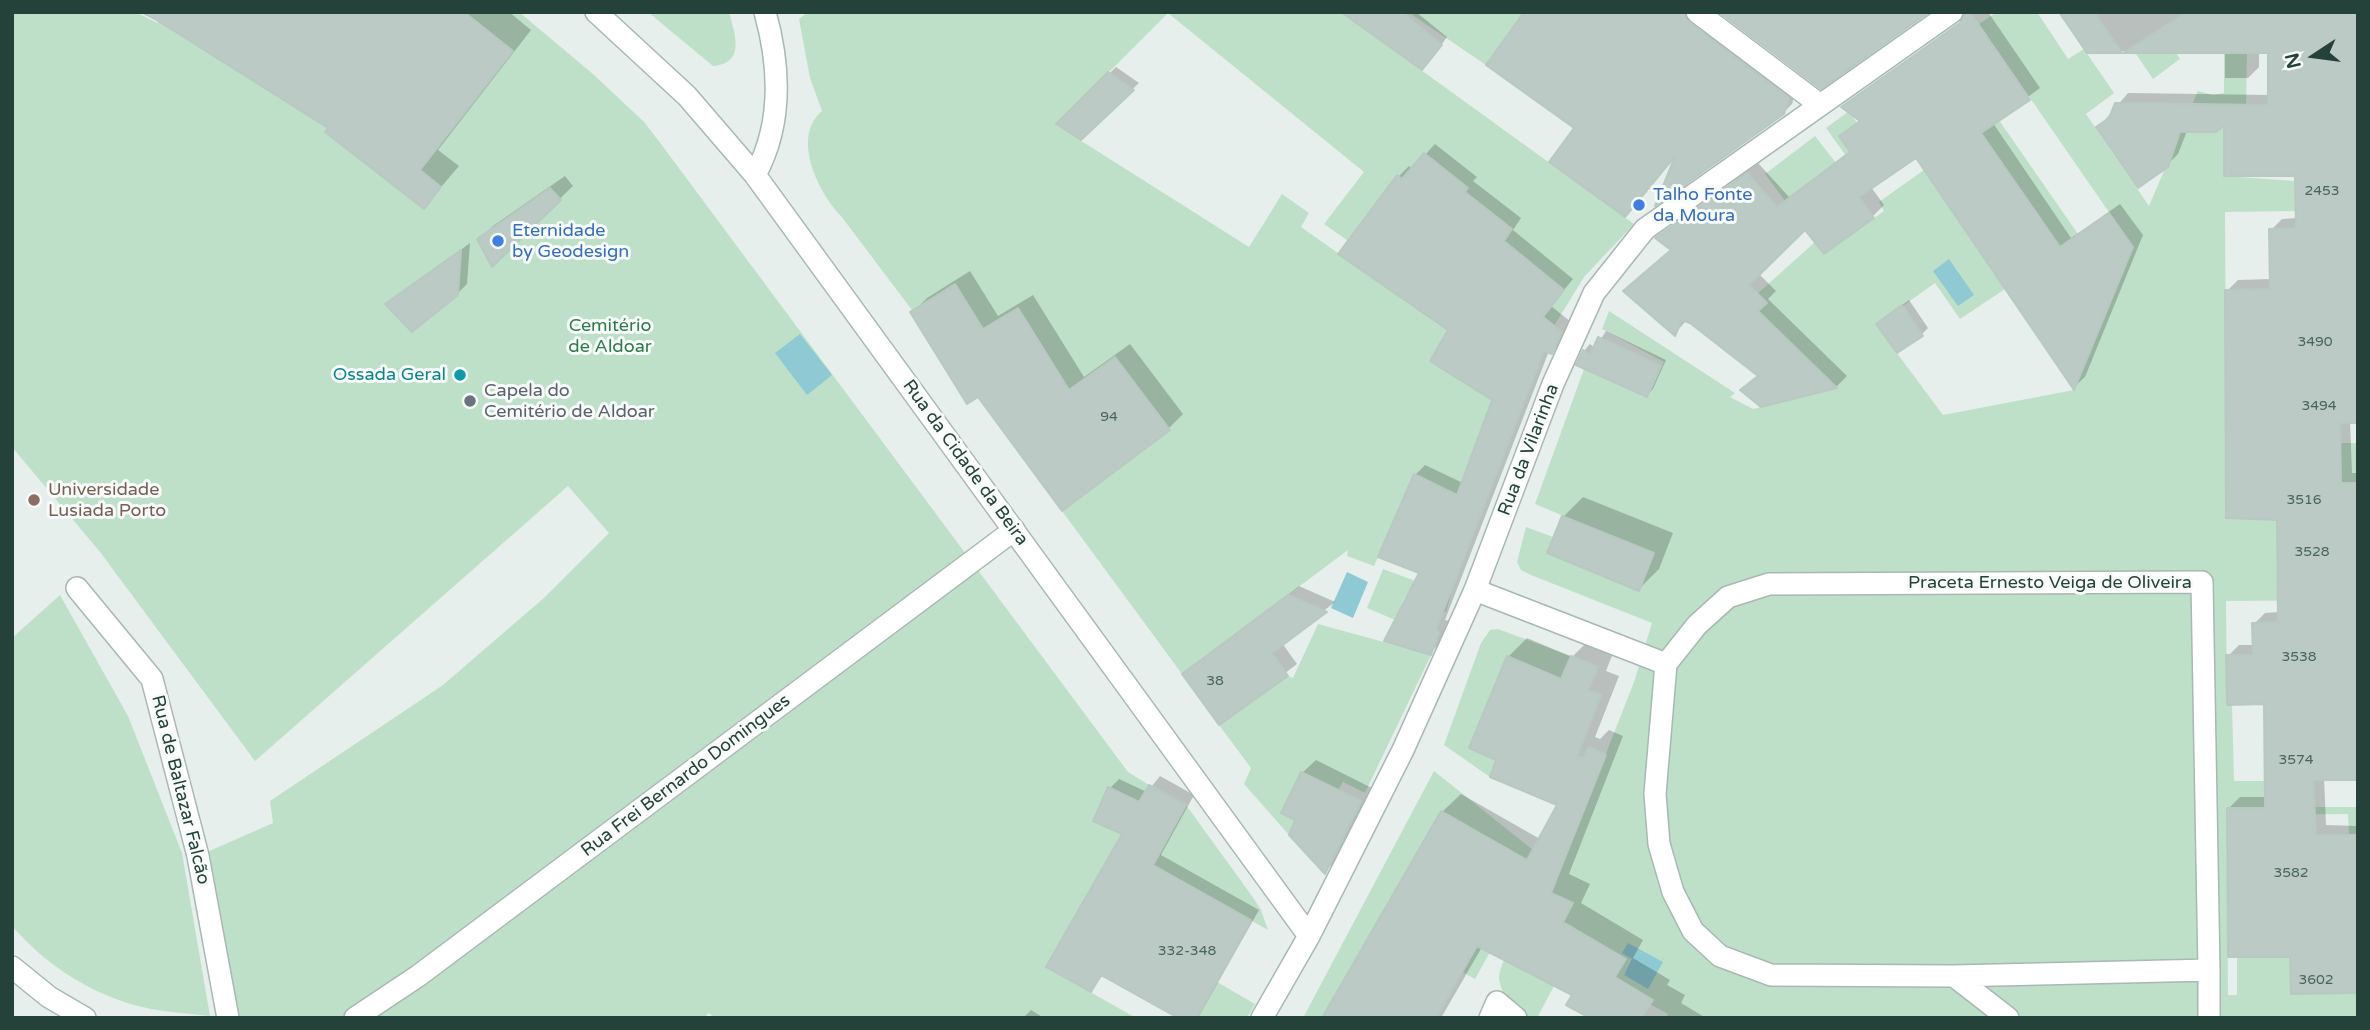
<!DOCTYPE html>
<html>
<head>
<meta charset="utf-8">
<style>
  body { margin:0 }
  #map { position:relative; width:2370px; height:1030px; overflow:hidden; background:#e6efeb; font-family:"Varela Round",sans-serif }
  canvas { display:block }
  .frame { position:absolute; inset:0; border:14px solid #24423a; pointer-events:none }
  .north { position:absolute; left:2279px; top:21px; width:70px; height:70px; -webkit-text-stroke:5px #f7fbf9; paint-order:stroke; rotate:257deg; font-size:19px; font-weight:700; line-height:28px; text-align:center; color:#24423a }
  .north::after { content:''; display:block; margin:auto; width:24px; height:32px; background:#24423a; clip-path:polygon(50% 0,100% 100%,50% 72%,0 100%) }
</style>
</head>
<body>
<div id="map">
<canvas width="2370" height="1030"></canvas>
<div class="frame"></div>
<div class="north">N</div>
</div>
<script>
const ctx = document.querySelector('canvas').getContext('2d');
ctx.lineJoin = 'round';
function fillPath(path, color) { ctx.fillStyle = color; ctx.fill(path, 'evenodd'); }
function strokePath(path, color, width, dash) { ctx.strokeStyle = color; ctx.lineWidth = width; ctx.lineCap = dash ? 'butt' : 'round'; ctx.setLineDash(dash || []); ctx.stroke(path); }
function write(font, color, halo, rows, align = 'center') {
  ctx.font = font + ' "Varela Round",sans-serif'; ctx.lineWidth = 6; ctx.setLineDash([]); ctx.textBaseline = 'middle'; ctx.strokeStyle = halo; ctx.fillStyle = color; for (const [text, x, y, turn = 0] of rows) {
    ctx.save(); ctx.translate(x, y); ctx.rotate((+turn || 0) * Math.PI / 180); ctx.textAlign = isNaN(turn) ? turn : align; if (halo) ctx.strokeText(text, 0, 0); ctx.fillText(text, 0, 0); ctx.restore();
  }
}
fillPath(new Path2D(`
  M 12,12 L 135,12 L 158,23 L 164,12 L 184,12 L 173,31 L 303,112 L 371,12 L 519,12 L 593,74 L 644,122 L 658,140 L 1128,772 L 1149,785 L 1046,967 L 1136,1018 L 716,1018 L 708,1013 L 705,1018 L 240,1018 L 205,853 L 273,823 L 270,801 L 443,685 L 545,597 L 609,533 L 568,486 L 255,761 L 100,552 L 12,447 Z
  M 648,12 L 729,12 C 735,35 746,63 713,66 Z
  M 808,12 L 1341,12 L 1634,224 L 1584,277 L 1554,326 L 1384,266 L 1324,224 L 1364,172 L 1168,13 L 1056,125 L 1249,247 L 1282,194 L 1309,213 L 1301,227 L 1412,305 L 1464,322 L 1456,360 L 1438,348 L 1430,361 L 1519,417 L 1515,429 L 1486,418 L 1457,495 L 1414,474 L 1374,566 L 1347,556 L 1348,550 L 1182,674 L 1062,511 L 1170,429 L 1115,357 L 1007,436 L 841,216 C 818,192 791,137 822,111 L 810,78 L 799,19 Z
  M 1408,12 L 1524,12 L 1486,65 Z
  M 1997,12 L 2037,12 L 2068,59 L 2084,49 L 2114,93 L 2086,114 L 2149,206 L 2198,91 L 2213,95 L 2224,93 L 2224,53 L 2247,53 L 2246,105 L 2224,176 L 2295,181 L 2296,211 L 2225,212 L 2226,396 L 2258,443 L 2358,443 L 2358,483 L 2341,483 L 2341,469 L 2277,469 L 2358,600 L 2226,601 L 2227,704 L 2232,704 L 2234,781 L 2282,781 L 2283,807 L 2358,807 L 2358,836 L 2349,835 L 2348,814 L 2250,815 L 2250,808 L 2227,808 L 2228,995 L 2237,995 L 2237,957 L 2297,957 L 2290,971 L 2291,994 L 2358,993 L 2358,1018 L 1666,1018 L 1668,1014 L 1650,1004 L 1652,999 L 1615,977 L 1625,960 L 1559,932 L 1573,903 L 1542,888 L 1560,871 L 1634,682 L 1652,623 L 1531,575 L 1521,570 L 1517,562 L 1526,527 L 1553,537 L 1547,553 L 1639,591 L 1654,554 L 1535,504 L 1584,369 L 1647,397 L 1664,362 L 1602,329 L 1609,311 L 1735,393 L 1730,397 L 1753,409 L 1790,400 L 1763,374 L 1717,345 L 1730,328 L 1739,334 L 1766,303 L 1757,294 L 1815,242 L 1824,254 L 1884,211 L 1879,202 L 1924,170 L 2005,289 L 1960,319 L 1935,283 L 1876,325 L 1943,415 L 2074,390 L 2133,247 L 1979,24 ZM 1793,345 L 1837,388 L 1815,394 L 1776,363 Z
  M 2160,29 L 2180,59 L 2153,79 L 2132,48 Z
  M 1987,103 L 2078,234 L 2047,255 L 2040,218 L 1968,117 Z
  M 1849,111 L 1857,123 L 1839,137 L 1874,187 L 1870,189 L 1826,128 Z
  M 1815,136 L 1836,163 L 1785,201 L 1765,174 Z
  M 1383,569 L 1451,594 L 1446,612 L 1405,597 L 1395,620 L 1367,608 Z
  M 60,595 L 128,716 L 182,853 L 210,1016 C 185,1013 158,1012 134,1005 C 86,991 44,963 12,926 L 12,638 Z
  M 1318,624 L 1431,655 L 1365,793 L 1343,782 C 1330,806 1301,807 1289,835 L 1244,784 L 1251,768 L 1219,725 L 1288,676 L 1293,678 Z
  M 1498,629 L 1571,656 L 1561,679 L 1507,656 L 1469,748 L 1496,760 L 1490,777 L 1444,745 L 1481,643 L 1490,630 Z
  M 1434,771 L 1533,850 L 1499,910 L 1397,889 L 1322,1018 L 1303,1018 Z
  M 1186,805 L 1252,896 L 1261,910 L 1268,930 L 1154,865 Z
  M 1441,914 L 1494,945 L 1475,979 L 1462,972 Z
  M 1504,960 L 1554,986 L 1537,1018 C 1520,1018 1500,995 1499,978 C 1499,972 1502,965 1504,960 Z
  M 1217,982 L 1255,1004 L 1247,1018 L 1197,1018 Z`), '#bfe0c8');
fillPath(new Path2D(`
  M 1949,259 L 1974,295 L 1958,306 L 1933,271 Z
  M 800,334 L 832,375 L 807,395 L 775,353 Z
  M 1347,572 L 1368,582 L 1353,618 L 1331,608 Z
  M 1628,943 L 1663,962 L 1648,989 L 1624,975 L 1632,959 L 1622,953 Z`), '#8ec9d4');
fillPath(new Path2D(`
  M 139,12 L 169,12 L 159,22 Z
  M 216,12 L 509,12 L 531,30 L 438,150 L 459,166 L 424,207 L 331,127 Z
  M 1344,12 L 1416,12 L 1447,37 L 1429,62 Z
  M 1523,12 L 1674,12 L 1700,33 L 1710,24 L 1797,89 L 1792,104 L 1783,113 L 1576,128 Z
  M 1967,12 L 1988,12 L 2040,88 L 1993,123 L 2071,238 L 2120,204 L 2143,235 L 2085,377 L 2074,387 L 1916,155 L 1871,187 L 1884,205 L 1873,216 L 1806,227 L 1758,273 L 1776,291 L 1768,299 L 1847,376 L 1836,387 L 1761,405 L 1742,389 L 1759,375 L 1687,320 L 1675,333 L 1673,249 L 1657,238 L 1758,163 L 1789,197 L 1851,151 L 1841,136 L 1861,120 L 1844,106 L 1964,19 Z
  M 2061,12 L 2358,12 L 2350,421 L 2352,473 L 2358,473 L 2358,778 L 2324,778 L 2326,825 L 2358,826 L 2358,992 L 2292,956 L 2229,808 L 2240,797 L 2267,797 L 2266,702 L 2228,656 L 2239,645 L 2254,645 L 2254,624 L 2265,613 L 2280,612 L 2279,518 L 2227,291 L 2238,280 L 2272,279 L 2271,230 L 2282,219 L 2298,218 L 2296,174 L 2226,123 L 2187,131 L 2178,154 L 2167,165 L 2098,128 L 2128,93 L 2270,95 L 2270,51 L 2259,51 L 2259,67 L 2248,78 L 2225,78 L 2225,51 L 2088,51 Z
  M 1116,67 L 1139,83 L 1081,138 L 1058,124 Z
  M 1435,144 L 1477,177 L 1473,181 L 1521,218 L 1513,230 L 1573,279 L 1551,306 L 1571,322 L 1562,342 L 1552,352 L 1549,351 L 1445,620 L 1449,621 L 1441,642 L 1430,653 L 1415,475 L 1425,465 L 1463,483 L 1494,400 L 1450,329 L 1398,177 L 1409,166 L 1412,169 Z
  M 565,176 L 573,186 L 492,264 L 479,240 L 493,226 Z
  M 470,243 L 467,284 L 457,294 L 387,304 Z
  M 970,271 L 998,316 L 1033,295 L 1084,377 L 1130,344 L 1183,414 L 1169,428 L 1063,508 L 979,394 L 913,312 L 927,298 Z
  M 1909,300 L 1928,328 L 1921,335 L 1884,318 Z
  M 1606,331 L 1666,360 L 1653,389 L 1647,395 L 1578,364 L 1584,351 L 1590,344 L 1595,348 Z
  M 1583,497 L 1673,533 L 1659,569 L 1639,589 L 1563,517 Z
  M 1299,586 L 1335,602 L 1282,643 L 1297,664 L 1220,722 L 1184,674 Z
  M 1527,638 L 1572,657 L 1591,638 L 1615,648 L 1606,671 L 1619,676 L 1595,737 L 1600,739 L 1609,730 L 1623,736 L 1569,874 L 1590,884 L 1581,903 L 1643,940 L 1633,958 L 1670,980 L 1667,985 L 1685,995 L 1681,1003 L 1706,1018 L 1589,1018 L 1568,1005 L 1574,994 L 1482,947 L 1441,1018 L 1325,1018 L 1442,812 L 1461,794 L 1540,839 L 1560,804 L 1499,759 L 1508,657 Z
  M 1316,760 L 1372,788 L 1338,859 L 1325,871 L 1298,819 L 1302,773 Z
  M 1160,776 L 1194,795 L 1161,855 L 1259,910 L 1198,1018 L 1181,1018 L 1104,974 L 1091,990 L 1124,834 L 1110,788 L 1119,779 L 1147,792 Z
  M 1031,1010 L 1044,1018 L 1023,1018 Z`), '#0003');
const building = new Path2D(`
  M 144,12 L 464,12 L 513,51 L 420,170 L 441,187 L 424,209 L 325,132 L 328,128 Z
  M 1341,12 L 1402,12 L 1442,45 L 1422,70 Z
  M 1524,12 L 1684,12 L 1689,22 L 1789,98 L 1784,114 L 1655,206 L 1675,156 L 1625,217 L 1549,162 L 1574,128 L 1486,65 Z
  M 1719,12 L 1929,12 L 1821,89 Z
  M 1965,12 L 1970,12 L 2030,100 L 1981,133 L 2060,247 L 2109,213 L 2133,247 L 2074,390 L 1916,158 L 1859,197 L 1874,218 L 1824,254 L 1805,230 L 1749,285 L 1767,303 L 1758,311 L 1837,388 L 1761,407 L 1740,390 L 1758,376 L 1690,323 L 1682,320 L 1675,336 L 1623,291 L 1671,250 L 1655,238 L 1747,173 L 1777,207 L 1850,152 L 1839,136 L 1860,121 L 1841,107 L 1960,23 Z
  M 2059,12 L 2094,12 L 2122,53 L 2087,53 Z
  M 2187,12 L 2358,12 L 2358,423 L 2340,423 L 2341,483 L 2358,483 L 2358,780 L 2313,780 L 2316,835 L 2358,835 L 2358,993 L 2291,994 L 2290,957 L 2228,957 L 2227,808 L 2265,808 L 2264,704 L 2227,705 L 2226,655 L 2253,655 L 2252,623 L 2278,622 L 2277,520 L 2226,518 L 2225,290 L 2270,289 L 2269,229 L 2296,228 L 2295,176 L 2224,176 L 2224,126 L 2216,132 L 2180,132 L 2168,167 L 2138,188 L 2096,127 L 2109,118 L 2115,103 L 2268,105 L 2268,53 L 2123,53 Z
  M 1108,72 L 1134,90 L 1081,140 L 1056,124 Z
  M 1424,153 L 1468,188 L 1465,192 L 1512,229 L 1504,241 L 1564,290 L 1543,317 L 1562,332 L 1552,354 L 1544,351 L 1436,630 L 1439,632 L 1431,655 L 1384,641 L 1419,573 L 1378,557 L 1414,474 L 1457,495 L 1492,400 L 1430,361 L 1448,330 L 1338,254 L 1397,175 L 1402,179 Z
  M 550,188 L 561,200 L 492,267 L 477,239 Z
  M 461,250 L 458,295 L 412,332 L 385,304 Z
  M 955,284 L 983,329 L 1018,308 L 1069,390 L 1115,357 L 1170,430 L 1062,511 L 978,397 L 967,404 L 910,312 Z
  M 1902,305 L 1923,336 L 1897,353 L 1876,324 Z
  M 1598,337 L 1661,366 L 1647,397 L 1576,365 L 1583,350 L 1590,355 Z
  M 1562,516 L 1654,553 L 1639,591 L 1547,553 Z
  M 1288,595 L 1327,612 L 1272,653 L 1288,676 L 1219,725 L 1182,674 Z
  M 1507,656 L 1561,679 L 1571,656 L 1598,667 L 1588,690 L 1601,695 L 1577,756 L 1583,758 L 1589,747 L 1606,755 L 1551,893 L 1573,903 L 1563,922 L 1626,959 L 1615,977 L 1653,1000 L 1641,1018 L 1590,1018 L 1566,1005 L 1572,995 L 1477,946 L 1436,1018 L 1322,1018 L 1441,811 L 1527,860 L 1557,805 L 1490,777 L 1496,760 L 1469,748 Z
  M 1301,772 L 1361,801 L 1325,874 L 1289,835 L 1295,820 L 1281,813 Z
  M 1149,785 L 1186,805 L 1153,865 L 1251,920 L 1197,1018 L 1178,1018 L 1101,975 L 1091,992 L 1046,967 L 1122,834 L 1093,821 L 1108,787 L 1139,802 Z`);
fillPath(building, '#bbcac4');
strokePath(building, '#b8c9c2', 2);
const minor = new Path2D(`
  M 1697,12 L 1819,104
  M 77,588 L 152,679 L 198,856 L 228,1018
  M 1475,590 L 1666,664
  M 12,967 L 49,997 L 85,1018
  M 1954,976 L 2008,1018
  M 355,1018 L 418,976 L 1014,530
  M 1490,1018 L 1497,1002 L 1516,1018
  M 2209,1018 L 2209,970 L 2202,582 L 1769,584 L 1728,597 L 1697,625 L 1666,664 L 1655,794 L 1659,844 L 1673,892 L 1693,931 L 1720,956 L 1771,975 L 1954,976 L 2209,970`);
const tertiary = new Path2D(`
  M 596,12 L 687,96 L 755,175 L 1309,936
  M 755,175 C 783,124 780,66 765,12
  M 1262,1018 L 1309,936 L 1403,750 L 1475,590 L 1553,384 L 1594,293 L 1645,229 L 1952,12`);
strokePath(minor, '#a8b8b2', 24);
strokePath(tertiary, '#a8b8b2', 24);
strokePath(minor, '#fff', 21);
strokePath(tertiary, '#fff', 21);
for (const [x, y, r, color] of [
  [1639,205,7,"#3f7fe0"],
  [498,241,7,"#3f7fe0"],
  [460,375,7,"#0f9aa8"],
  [470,401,7,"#6b7280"],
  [34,500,7,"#8d6e63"]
]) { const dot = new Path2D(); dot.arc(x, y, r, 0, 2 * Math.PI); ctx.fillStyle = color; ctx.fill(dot); strokePath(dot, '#f7fbf9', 2.5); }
write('14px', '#4a645c', null, [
  ["2453",2322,191],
  ["3490",2315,342],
  ["3494",2319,406],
  ["94",1109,417],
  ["3516",2304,500],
  ["3528",2312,552],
  ["3538",2299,657],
  ["38",1215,681],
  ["3574",2296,760],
  ["3582",2291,873],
  ["332-348",1187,951],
  ["3602",2316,980]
]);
write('18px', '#366cbe', '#f7fbf9', [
  ["Talho Fonte",1653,195],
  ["da Moura",1653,216],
  ["Eternidade",512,231],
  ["by Geodesign",512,252]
], 'left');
write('18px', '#2d7a4b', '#f7fbf9', [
  ["Cemitério",610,326],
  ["de Aldoar",610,347]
]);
write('18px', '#0d838f', '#f7fbf9', [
  ["Ossada Geral",446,375]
], 'right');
write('18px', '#5b616d', '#f7fbf9', [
  ["Capela do",484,391],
  ["Cemitério de Aldoar",484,412]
], 'left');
write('18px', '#24423a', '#f7fbf9', [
  ["Rua da Vilarinha",1529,450,-69],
  ["Rua da Cidade da Beira",965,463,54],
  ["Praceta Ernesto Veiga de Oliveira",2050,583],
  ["Rua Frei Bernardo Domingues",686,776,-37],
  ["Rua de Baltazar Falcão",180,790,76]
]);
write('18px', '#785e54', '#f7fbf9', [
  ["Universidade",48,490],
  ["Lusiada Porto",48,511]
], 'left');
</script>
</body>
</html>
